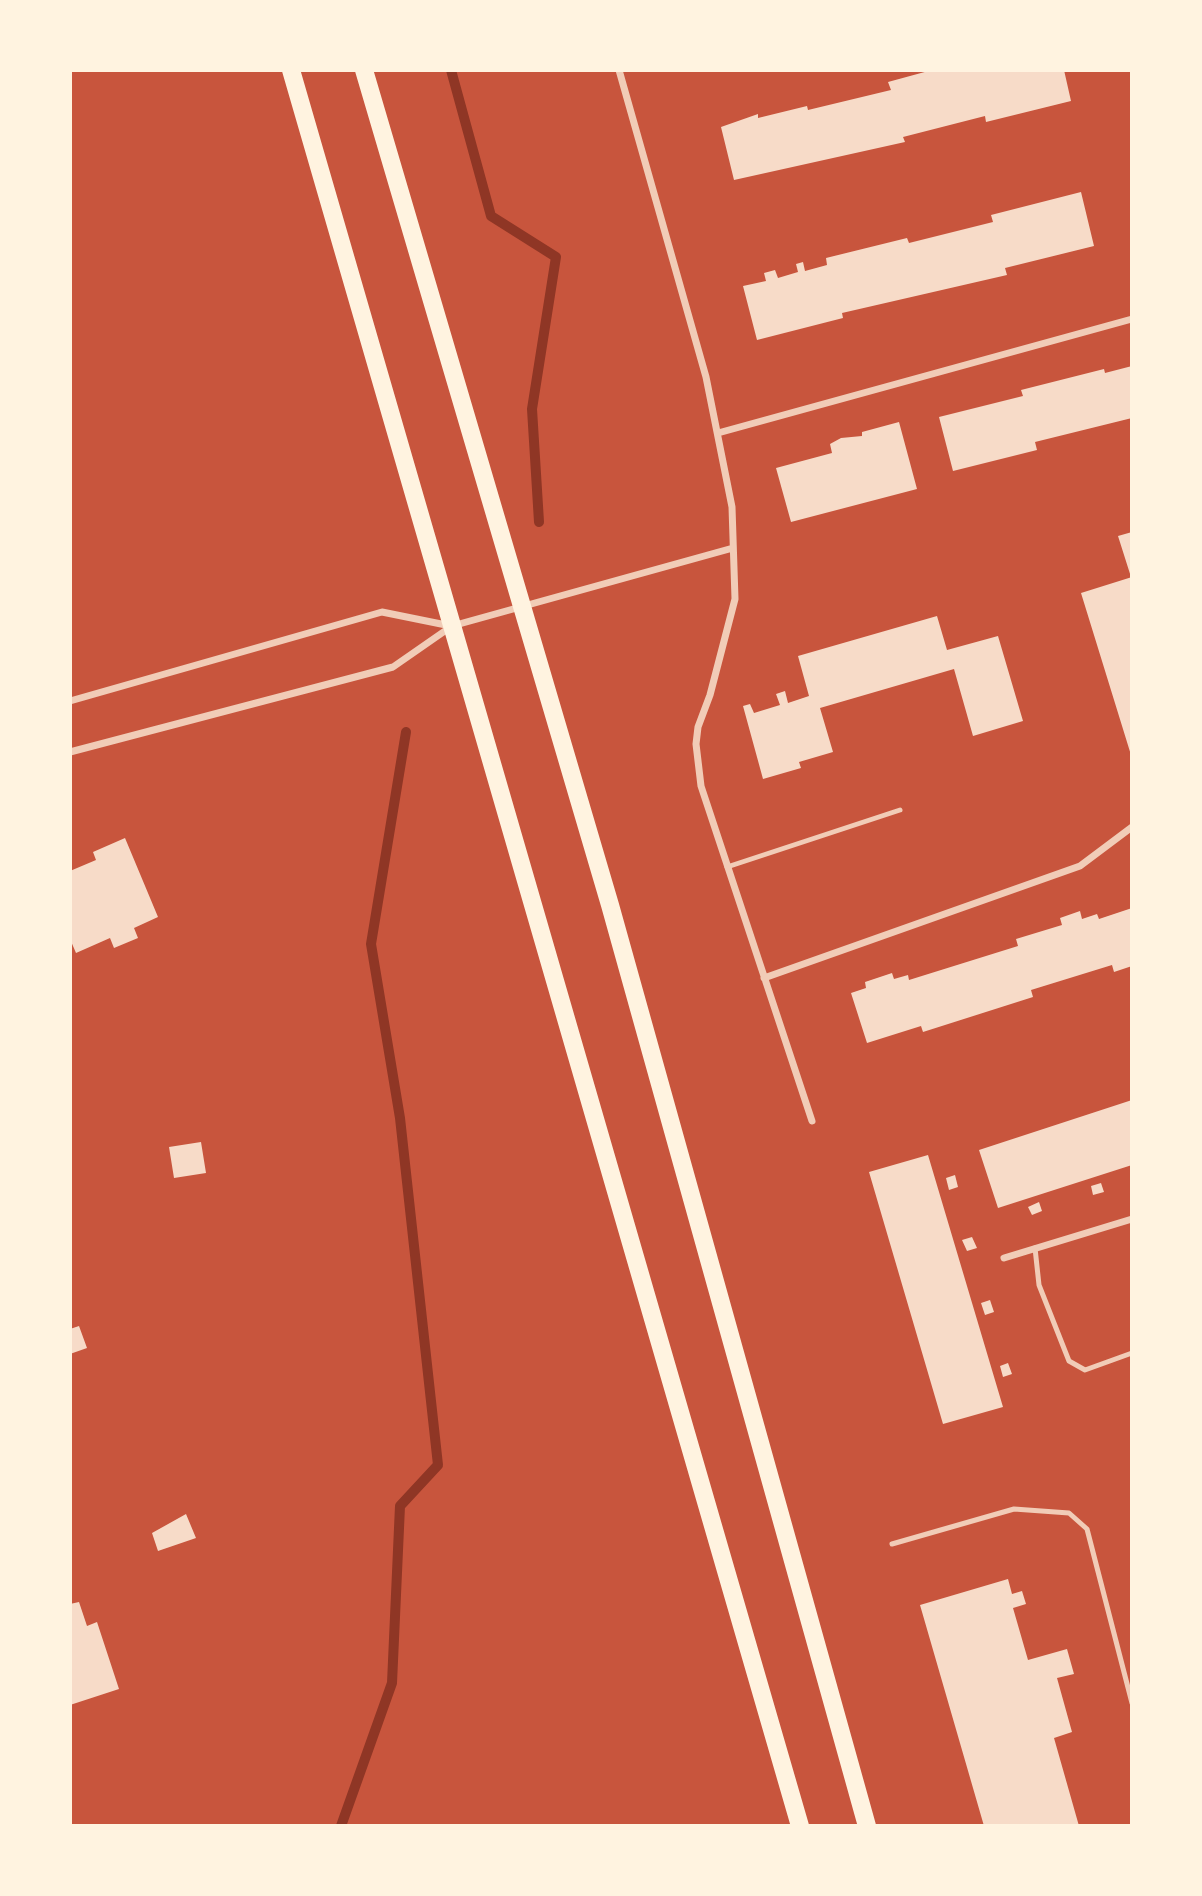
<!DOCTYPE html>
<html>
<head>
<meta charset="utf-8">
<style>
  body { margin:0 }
  #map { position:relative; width:1202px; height:1896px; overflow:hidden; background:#c8553d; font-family:"Archivo Narrow",sans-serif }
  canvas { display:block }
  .frame { position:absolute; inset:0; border:72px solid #fff3e0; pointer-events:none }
</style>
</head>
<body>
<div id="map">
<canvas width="1202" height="1896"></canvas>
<div class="frame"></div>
</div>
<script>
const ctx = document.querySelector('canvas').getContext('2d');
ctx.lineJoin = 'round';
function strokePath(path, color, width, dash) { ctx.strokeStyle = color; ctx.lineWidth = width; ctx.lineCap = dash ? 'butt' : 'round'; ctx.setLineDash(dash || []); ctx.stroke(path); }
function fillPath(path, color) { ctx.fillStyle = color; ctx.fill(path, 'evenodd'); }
strokePath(new Path2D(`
  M 451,70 L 491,216 L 556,257 L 532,409 L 539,522
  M 341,1826 L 392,1683 L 400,1506 L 438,1465 L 400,1118 L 371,944 L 406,732`), '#8f3625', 10);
fillPath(new Path2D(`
  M 932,70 L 1064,70 L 1071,101 L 986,122 L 985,116 L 903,137 L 905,142 L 734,180 L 721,127 L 758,114 L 758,118 L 807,106 L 808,110 L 891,90 L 888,82 Z
  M 1081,192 L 1094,246 L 1005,268 L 1007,275 L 842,313 L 843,318 L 757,340 L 743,286 L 766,281 L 764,273 L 775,270 L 778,278 L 798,272 L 796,264 L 803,262 L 805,271 L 827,265 L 826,258 L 907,238 L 909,243 L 993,222 L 991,215 Z
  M 1132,366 L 1132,418 L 1035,442 L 1037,450 L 953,471 L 939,417 L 1023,396 L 1021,390 L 1104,369 L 1105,373 Z
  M 899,422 L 917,489 L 791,522 L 776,468 L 832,453 L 830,444 L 841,438 L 862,436 L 862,432 Z
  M 1132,532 L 1132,577 L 1131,577 L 1118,536 Z
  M 1132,577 L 1132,755 L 1131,755 L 1081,593 Z
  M 937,616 L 947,650 L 998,636 L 1023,721 L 973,736 L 954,669 L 820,708 L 833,752 L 799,762 L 801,768 L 763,779 L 743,706 L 750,704 L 754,713 L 780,705 L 776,694 L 785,691 L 788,703 L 809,696 L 798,656 Z
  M 125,838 L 158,917 L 134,928 L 138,938 L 114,948 L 110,938 L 76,953 L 70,939 L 70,871 L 96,860 L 93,852 Z
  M 1132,908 L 1132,966 L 1114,972 L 1112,965 L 1031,990 L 1033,997 L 923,1032 L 921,1026 L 867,1043 L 851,993 L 866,988 L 865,982 L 892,973 L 894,979 L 908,975 L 909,980 L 1018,946 L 1016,939 L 1062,925 L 1060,918 L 1080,911 L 1082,919 L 1097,914 L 1099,919 Z
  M 1132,1100 L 1132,1165 L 998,1208 L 979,1150 Z
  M 201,1142 L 206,1173 L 174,1178 L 169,1147 Z
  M 928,1155 L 1003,1407 L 943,1424 L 869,1172 Z
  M 955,1175 L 958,1187 L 949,1190 L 946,1178 Z
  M 1101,1183 L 1104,1192 L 1093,1195 L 1091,1186 Z
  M 1039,1202 L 1042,1211 L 1032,1215 L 1028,1207 Z
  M 972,1237 L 977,1248 L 967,1251 L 962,1240 Z
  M 990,1300 L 994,1312 L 985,1315 L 981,1303 Z
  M 79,1326 L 87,1348 L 70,1354 L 70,1329 Z
  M 1008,1363 L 1012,1374 L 1003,1377 L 1000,1366 Z
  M 186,1514 L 196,1538 L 158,1551 L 152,1533 Z
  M 1008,1579 L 1012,1594 L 1022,1591 L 1026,1604 L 1013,1608 L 1028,1660 L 1067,1649 L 1074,1674 L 1057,1678 L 1072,1732 L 1054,1738 L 1079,1826 L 984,1826 L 920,1605 Z
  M 79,1602 L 87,1626 L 97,1622 L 119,1689 L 70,1705 L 70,1604 Z`), '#f7dbc8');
strokePath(new Path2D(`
  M 727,867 L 900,810
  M 1035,1248 L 1039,1285 L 1069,1361 L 1085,1370 L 1132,1353
  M 892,1544 L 1014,1509 L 1069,1513 L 1087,1529 L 1132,1703`), '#f1ccb7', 5);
strokePath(new Path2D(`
  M 619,70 L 706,377 L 732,507 L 735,599 L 710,695 L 698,727 L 696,744 L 701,786 L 812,1121
  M 718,433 L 1132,319
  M 70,701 L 382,612 L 451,626
  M 70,752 L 393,667 L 452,626 L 733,548
  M 764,978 L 1080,866 L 1132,827
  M 1004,1258 L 1132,1219`), '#f1ccb7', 7);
strokePath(new Path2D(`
  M 291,70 L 800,1826
  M 364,70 L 610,905 L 867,1826`), '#fff3e0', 18);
</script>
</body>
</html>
